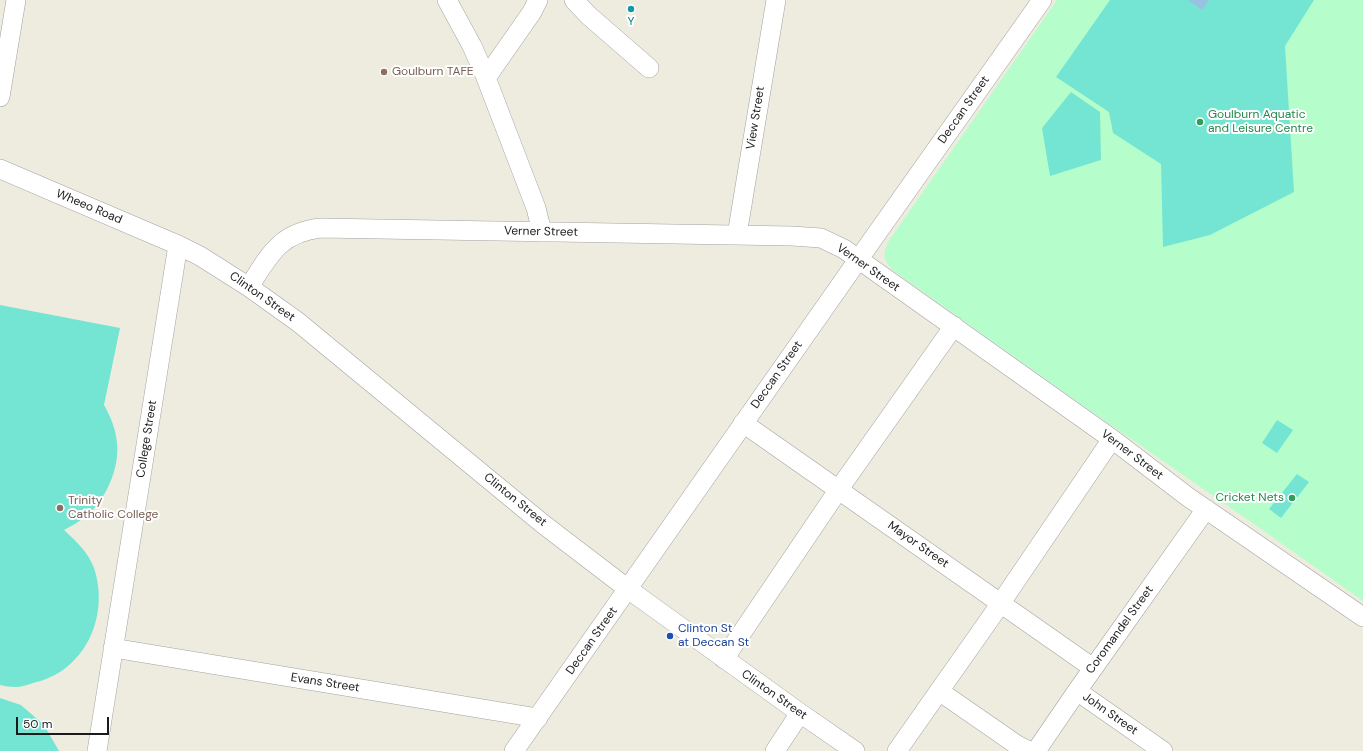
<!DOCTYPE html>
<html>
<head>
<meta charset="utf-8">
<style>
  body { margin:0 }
  #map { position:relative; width:1363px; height:751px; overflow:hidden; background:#eeecdf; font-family:"DM Sans",sans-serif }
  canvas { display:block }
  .scale { position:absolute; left:16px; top:717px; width:93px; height:18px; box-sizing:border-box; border:2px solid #1b1b1b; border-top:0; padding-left:5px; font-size:12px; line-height:14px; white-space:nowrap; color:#1b1b1b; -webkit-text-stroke:3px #fff; paint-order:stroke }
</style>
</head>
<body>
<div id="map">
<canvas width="1363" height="751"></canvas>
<div class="scale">50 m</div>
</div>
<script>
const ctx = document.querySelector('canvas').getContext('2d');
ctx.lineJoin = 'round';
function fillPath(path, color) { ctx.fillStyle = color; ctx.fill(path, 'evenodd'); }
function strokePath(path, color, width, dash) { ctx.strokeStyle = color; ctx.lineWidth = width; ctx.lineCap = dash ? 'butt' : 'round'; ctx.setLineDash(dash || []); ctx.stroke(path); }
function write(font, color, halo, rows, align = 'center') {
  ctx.font = font + ' "DM Sans",sans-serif'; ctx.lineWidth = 4; ctx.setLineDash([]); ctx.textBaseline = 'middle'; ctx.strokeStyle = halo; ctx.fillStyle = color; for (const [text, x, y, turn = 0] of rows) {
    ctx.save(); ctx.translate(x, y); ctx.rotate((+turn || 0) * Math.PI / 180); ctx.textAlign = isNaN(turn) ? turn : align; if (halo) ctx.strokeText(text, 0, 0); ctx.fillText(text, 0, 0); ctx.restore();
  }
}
fillPath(new Path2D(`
  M 1057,0 L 1363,0 L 1363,601 L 1261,529 L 1072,398 L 895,272 C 882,260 882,253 890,239 Z`), '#b5fecb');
fillPath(new Path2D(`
  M 1110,0 L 1314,0 L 1285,46 L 1294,192 L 1210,235 L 1163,247 L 1161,164 L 1113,133 L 1109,112 L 1056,77 Z
  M 1071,92 L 1100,112 L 1101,160 L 1050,176 L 1042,128 Z
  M 0,305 L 120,328 L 104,405 C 111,417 116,430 117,443 C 120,468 105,502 85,517 C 79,522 71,526 64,530 C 76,541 88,552 94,568 C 110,616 85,672 33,683 C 28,685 21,687 15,687 C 10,687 5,686 0,685 Z
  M 1277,420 L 1293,430 L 1277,453 L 1262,443 Z
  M 1297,474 L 1309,482 L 1281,518 L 1269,509 Z
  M 0,698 L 21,705 L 44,725 L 59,751 L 0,751 Z`), '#74e5d2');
fillPath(new Path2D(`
  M 1188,0 L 1209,0 L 1202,10 Z`), '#9ac1e0');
const minor = new Path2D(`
  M 447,0 L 472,46 L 485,75 L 536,208 L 542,232
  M 574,0 L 588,15 L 649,68
  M 486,78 L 532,12 L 538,0
  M 0,97 L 16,0
  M 0,169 L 178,245 L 200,256 L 249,287 L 298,322 L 543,524 L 628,589 L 800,713 L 855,751
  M 737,235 L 776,0
  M 249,287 C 269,256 279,233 320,228 L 792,236 L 821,238 L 844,249 L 1112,439 L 1188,497 L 1363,617
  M 743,423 L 1093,668
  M 113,648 L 538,718
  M 724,659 L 839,489 L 954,326
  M 939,691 L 1017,745 L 1029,751
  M 1077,691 L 1163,751
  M 97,751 L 178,245
  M 514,751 L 858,260 L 1042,0
  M 775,751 L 800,713
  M 897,751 L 994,613 L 1112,439
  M 1036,751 L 1077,691 L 1206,509`);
strokePath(minor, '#a2a2a2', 20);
strokePath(minor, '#fff', 19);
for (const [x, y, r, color] of [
  [631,9,4,"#0f9aa8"],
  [384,72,4,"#8d6e63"],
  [1200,122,4,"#2e9e5b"],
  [1292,498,4,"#2e9e5b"],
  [60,508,4,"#8d6e63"],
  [670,636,4,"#1a4fb4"]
]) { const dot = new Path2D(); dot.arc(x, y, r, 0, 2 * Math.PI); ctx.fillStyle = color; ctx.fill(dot); strokePath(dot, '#fff', 1.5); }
write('12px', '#0d838f', '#fff', [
  ["Y",631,22]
]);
write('12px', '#785e54', '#fff', [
  ["Goulburn TAFE",392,72],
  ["Trinity",68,501],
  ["Catholic College",68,515]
], 'left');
write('12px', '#1b1b1b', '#fff', [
  ["Deccan Street",964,110,-55],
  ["View Street",756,118,-81],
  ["Wheeo Road",89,207,23],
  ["Verner Street",541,232,1],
  ["Verner Street",868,268,35],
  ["Clinton Street",262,297,35],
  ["Deccan Street",777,375,-55],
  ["College Street",147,439,-81],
  ["Verner Street",1132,455,37],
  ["Clinton Street",515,500,39],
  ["Mayor Street",918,545,35],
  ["Coromandel Street",1120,630,-54],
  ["Deccan Street",592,641,-55],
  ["Evans Street",325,683,9],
  ["Clinton Street",774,695,35],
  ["John Street",1110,714,35]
]);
write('12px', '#27864d', '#fff', [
  ["Goulburn Aquatic",1208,115],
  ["and Leisure Centre",1208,129],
  ["Cricket Nets",1284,498,"right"]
], 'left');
write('12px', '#164399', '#fff', [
  ["Clinton St",678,629],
  ["at Deccan St",678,643]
], 'left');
</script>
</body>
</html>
